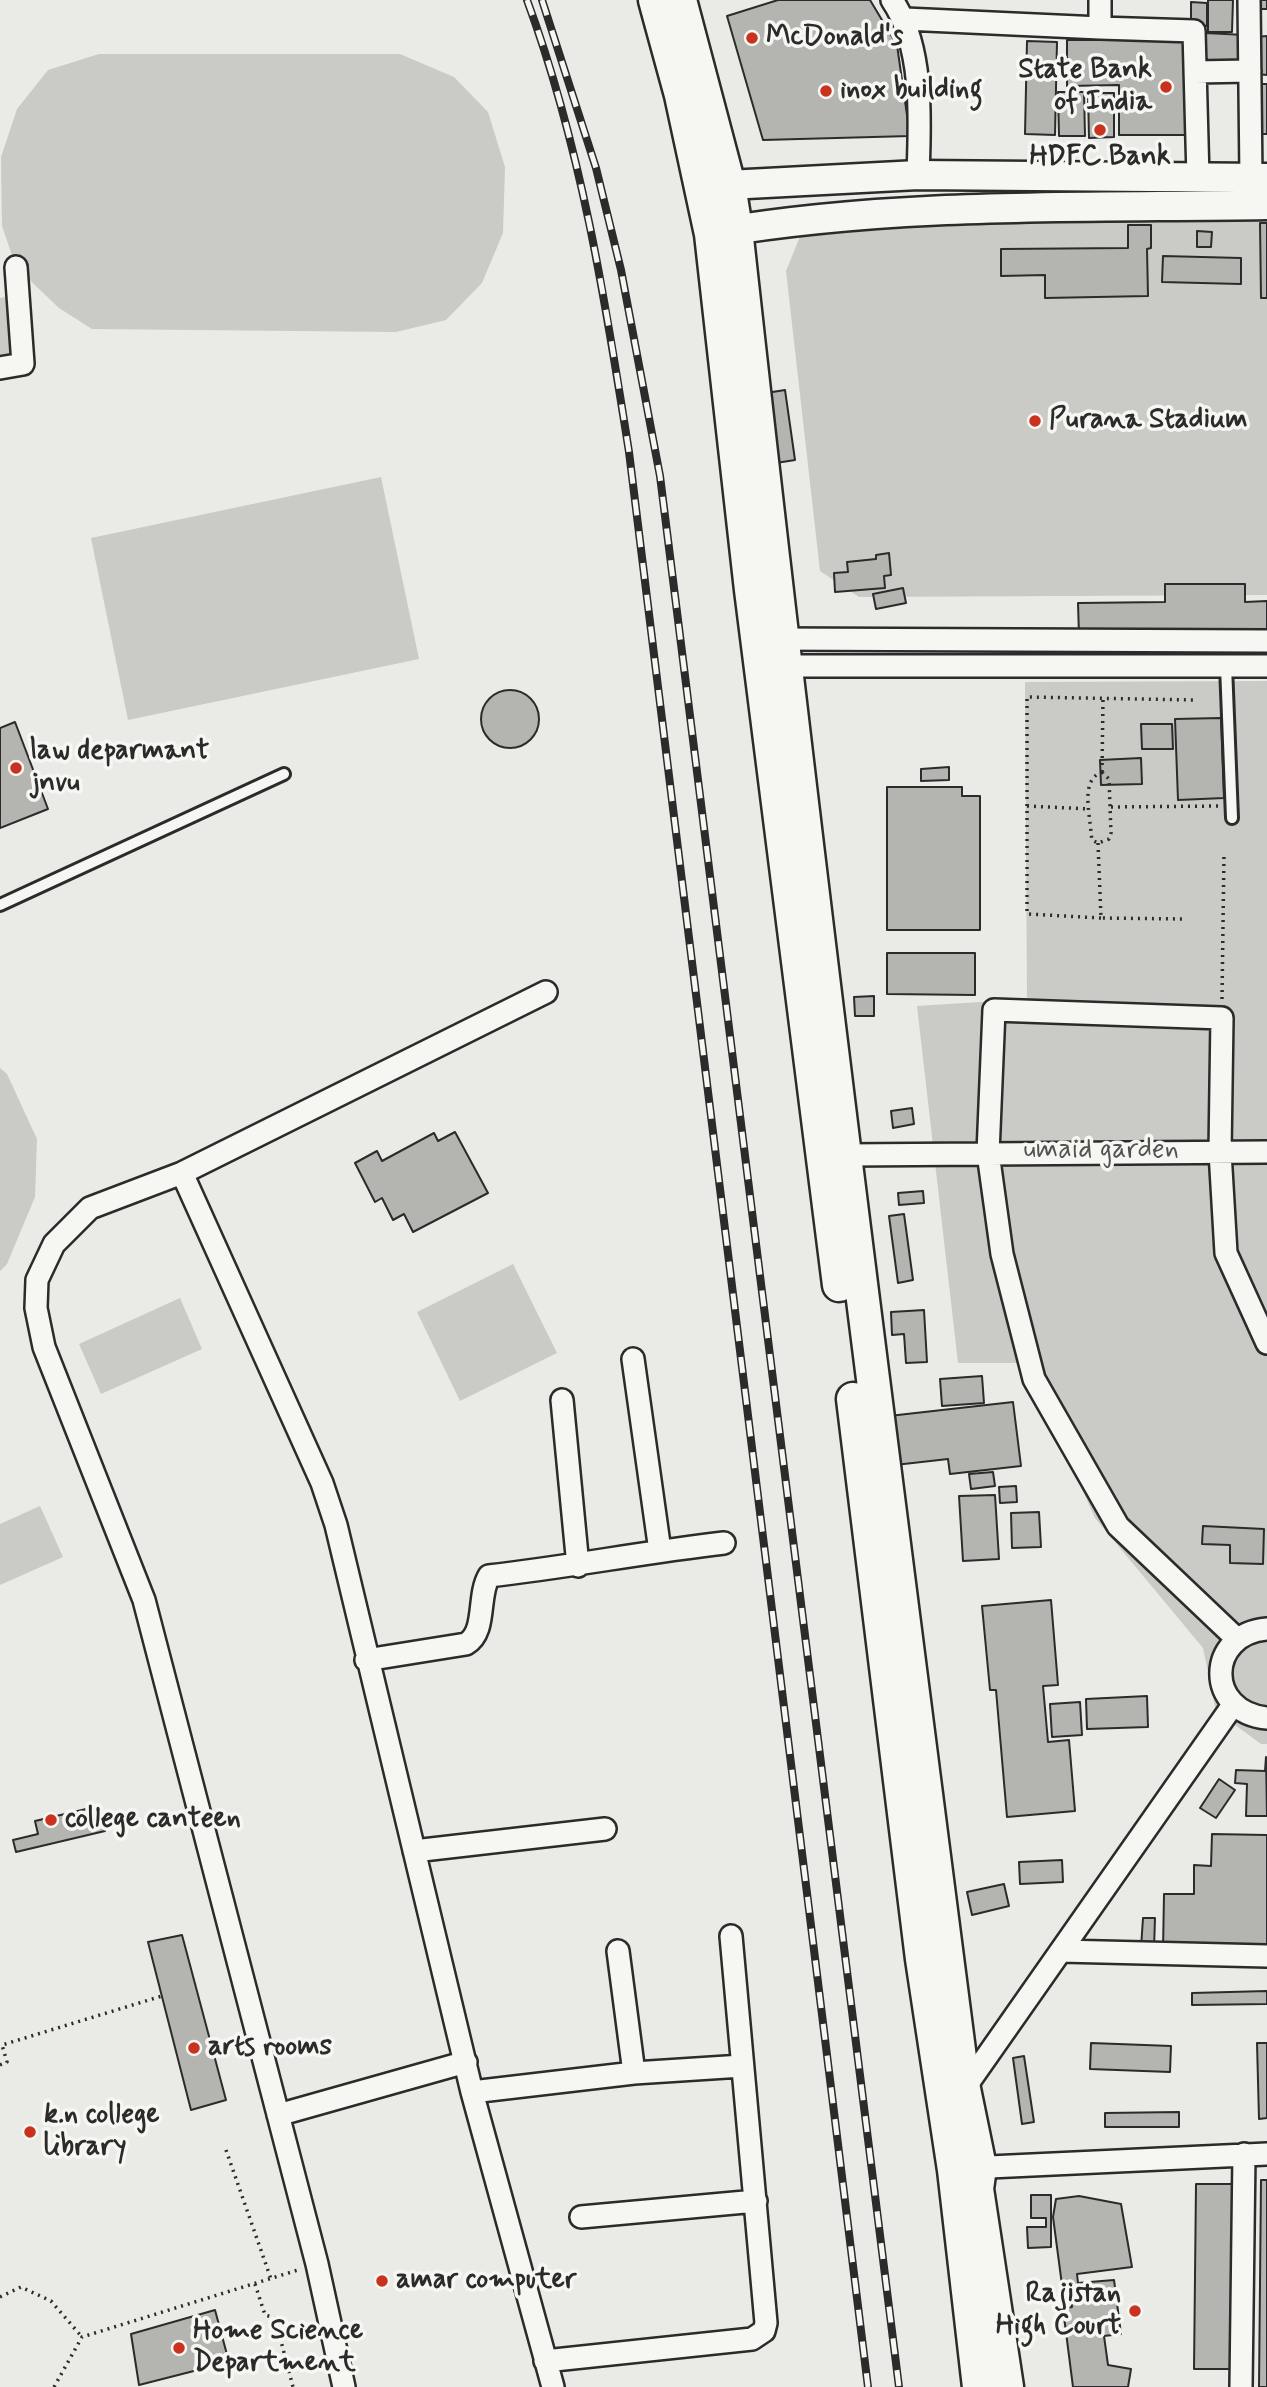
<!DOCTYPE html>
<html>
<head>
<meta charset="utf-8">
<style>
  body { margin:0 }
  canvas { display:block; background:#eaeae6 }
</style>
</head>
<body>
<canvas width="1267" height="2387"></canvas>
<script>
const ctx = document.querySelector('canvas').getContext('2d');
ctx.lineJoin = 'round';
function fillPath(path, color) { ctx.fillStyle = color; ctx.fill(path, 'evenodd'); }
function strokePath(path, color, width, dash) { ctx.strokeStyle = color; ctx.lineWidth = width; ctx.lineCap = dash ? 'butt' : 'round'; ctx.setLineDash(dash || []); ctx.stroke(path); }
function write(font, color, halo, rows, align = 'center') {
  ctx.font = font + ' Mynerve,sans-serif'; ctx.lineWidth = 7; ctx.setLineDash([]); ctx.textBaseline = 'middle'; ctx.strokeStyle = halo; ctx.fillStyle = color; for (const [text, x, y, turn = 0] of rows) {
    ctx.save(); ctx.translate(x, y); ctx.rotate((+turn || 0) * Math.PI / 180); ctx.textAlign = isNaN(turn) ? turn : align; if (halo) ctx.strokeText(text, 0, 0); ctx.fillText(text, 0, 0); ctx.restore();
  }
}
fillPath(new Path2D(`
  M 99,54 L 400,54 L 454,77 L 488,112 L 505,167 L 503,233 L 482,283 L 446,320 L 396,332 L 92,329 L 59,308 L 16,267 L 2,226 L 1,157 L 17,109 L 48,70 Z
  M 1267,197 L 1267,595 L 859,597 L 820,571 L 786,271 L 805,224 Z
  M 9,296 L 19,354 L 0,357 L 0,298 Z
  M 381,477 L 419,659 L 128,720 L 91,538 Z
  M 1267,681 L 1267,1744 L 1261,1744 L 1216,1711 L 1203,1648 L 1095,1518 L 1025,1363 L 958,1363 L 917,1006 L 1027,999 L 1025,682 Z
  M 0,1068 L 7,1074 L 37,1139 L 35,1197 L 7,1264 L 0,1271 Z
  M 513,1264 L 557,1353 L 460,1401 L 417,1312 Z
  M 180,1298 L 202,1349 L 101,1394 L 79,1344 Z
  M 40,1506 L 63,1557 L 0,1585 L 0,1524 Z`), '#cacac7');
const building = new Path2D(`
  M 778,0 L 870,0 L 897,45 L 910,136 L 763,140 L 727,16 Z
  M 1208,0 L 1233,0 L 1232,32 L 1208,32 Z
  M 1259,0 L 1267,0 L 1267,9 L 1259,9 Z
  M 1191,2 L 1207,3 L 1207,26 L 1191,25 Z
  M 1206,33 L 1245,35 L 1244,63 L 1205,63 Z
  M 1267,36 L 1267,75 L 1257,74 L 1256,37 Z
  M 1067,40 L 1185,40 L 1185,135 L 1119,135 L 1119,85 L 1067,86 Z
  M 1027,41 L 1057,42 L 1055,135 L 1025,134 Z
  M 1257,84 L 1267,84 L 1267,134 L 1259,134 Z
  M 1058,92 L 1084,92 L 1085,136 L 1059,136 Z
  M 1088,93 L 1114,93 L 1114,137 L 1089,138 Z
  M 1260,223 L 1267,223 L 1267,298 L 1261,298 Z
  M 1128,225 L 1151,225 L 1151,248 L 1147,249 L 1148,296 L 1045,298 L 1045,275 L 1001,276 L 1001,249 L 1128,248 Z
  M 1197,231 L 1212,232 L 1211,247 L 1197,247 Z
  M 1163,256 L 1241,258 L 1241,284 L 1162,282 Z
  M 785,390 L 795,460 L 776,463 L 766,393 Z
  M 889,553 L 891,575 L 884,576 L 885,588 L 835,592 L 834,573 L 848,572 L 847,562 L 876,559 L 876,555 Z
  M 1165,584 L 1245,584 L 1245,602 L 1267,601 L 1267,635 L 1079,636 L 1078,603 L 1165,602 Z
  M 903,588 L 906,603 L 876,609 L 873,594 Z
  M481 719a29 29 0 1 1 58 0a29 29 0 1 1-58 0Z
  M 1221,718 L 1224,798 L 1178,800 L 1175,719 Z
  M 15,722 L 48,809 L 0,828 L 0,728 Z
  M 1141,724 L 1172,724 L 1173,749 L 1142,749 Z
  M 1141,758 L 1142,784 L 1101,785 L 1100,760 Z
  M 949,767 L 949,780 L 921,781 L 921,769 Z
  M 887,787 L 962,787 L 962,796 L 980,796 L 980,930 L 887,930 Z
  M 887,953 L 975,953 L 975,995 L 887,994 Z
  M 874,996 L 874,1016 L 855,1016 L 854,997 Z
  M 912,1108 L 914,1124 L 893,1128 L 891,1111 Z
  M 455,1132 L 488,1193 L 413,1232 L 404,1214 L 393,1220 L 382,1198 L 375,1202 L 355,1163 L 377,1151 L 382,1161 L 434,1133 L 438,1141 Z
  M 923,1191 L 924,1203 L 899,1205 L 898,1193 Z
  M 904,1214 L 913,1280 L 898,1283 L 889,1216 Z
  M 924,1310 L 927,1362 L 906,1363 L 904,1334 L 892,1335 L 891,1312 Z
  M 982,1376 L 984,1403 L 942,1406 L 940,1379 Z
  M 1013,1402 L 1021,1466 L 950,1474 L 948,1459 L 895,1465 L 889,1416 Z
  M 993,1472 L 995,1486 L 971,1489 L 969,1474 Z
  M 1016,1486 L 1017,1502 L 1000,1503 L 999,1487 Z
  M 995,1495 L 999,1559 L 963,1561 L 959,1496 Z
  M 1039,1512 L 1041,1547 L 1012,1548 L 1011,1513 Z
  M 1203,1526 L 1264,1529 L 1263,1564 L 1230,1563 L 1230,1545 L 1202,1544 Z
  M 1051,1600 L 1058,1685 L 1043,1686 L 1048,1742 L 1069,1740 L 1075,1811 L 1007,1817 L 996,1690 L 990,1690 L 982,1606 Z
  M 1147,1696 L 1148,1727 L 1087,1729 L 1086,1699 Z
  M 1080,1702 L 1082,1735 L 1052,1737 L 1050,1704 Z
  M 1266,1757 L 1267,1816 L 1246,1816 L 1247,1784 L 1235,1783 L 1236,1770 L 1265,1771 Z
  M 1219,1779 L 1235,1790 L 1216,1818 L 1200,1808 Z
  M 99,1806 L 105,1831 L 16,1852 L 13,1840 L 38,1834 L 35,1821 Z
  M 1212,1834 L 1267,1835 L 1267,1952 L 1163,1951 L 1164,1894 L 1194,1894 L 1194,1865 L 1211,1866 Z
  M 1062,1860 L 1063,1882 L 1020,1884 L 1019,1862 Z
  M 1004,1884 L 1009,1906 L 972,1915 L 967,1892 Z
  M 1143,1918 L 1155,1918 L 1154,1949 L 1141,1948 Z
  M 182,1935 L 226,2100 L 191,2110 L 148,1942 Z
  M 1267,1991 L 1267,2004 L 1192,2005 L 1192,1993 Z
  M 1091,2043 L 1171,2046 L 1170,2072 L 1090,2069 Z
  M 1257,2043 L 1267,2043 L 1267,2118 L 1259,2119 Z
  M 1024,2056 L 1034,2122 L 1022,2124 L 1013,2058 Z
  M 1179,2112 L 1179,2127 L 1105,2127 L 1105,2113 Z
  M 1261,2180 L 1267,2180 L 1267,2387 L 1259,2387 Z
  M 1196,2184 L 1234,2184 L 1232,2369 L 1194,2369 Z
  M 1031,2195 L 1051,2195 L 1051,2247 L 1028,2248 L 1027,2227 L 1046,2227 L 1046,2218 L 1031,2218 Z
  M 1079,2196 L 1121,2204 L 1132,2267 L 1077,2274 L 1078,2283 L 1114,2280 L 1121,2334 L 1104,2336 L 1108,2365 L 1131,2369 L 1128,2387 L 1073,2387 L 1063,2309 L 1072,2307 L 1070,2287 L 1062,2285 L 1053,2217 L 1056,2199 Z
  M 215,2310 L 229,2362 L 139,2385 L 131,2334 Z`);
fillPath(building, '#b4b4b1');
strokePath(building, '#2b2b2b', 2);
const lane = new Path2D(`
  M 1226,666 L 1232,818
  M 0,905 L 284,774`);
const street = new Path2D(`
  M 892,0 C 924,47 920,120 918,175
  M 1100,0 L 1100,28 L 1194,31 L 1198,178
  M 1249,0 L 1251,178
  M 905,19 L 1100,28
  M 1195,72 L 1250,71
  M 0,368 L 23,364 L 16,267
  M 769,639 L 1267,641
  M 776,666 L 1267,666
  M 845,1155 L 1267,1152
  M 182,1173 L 322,1483 L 336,1525 L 472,2092 L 553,2387
  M 633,1359 L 660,1551
  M 562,1400 L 578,1566
  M 1267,1629 C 1206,1634 1205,1712 1267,1718
  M 1237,1639 L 1118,1526 L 1034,1379 L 1002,1254 L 988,1153 L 994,1010 L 1222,1018 L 1220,1152 L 1226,1253 L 1267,1343
  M 366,1660 L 466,1644 C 487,1632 477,1596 489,1576 C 568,1567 645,1552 724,1543
  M 414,1851 L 605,1829
  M 618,1951 L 634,2073
  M 1061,1951 L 1267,1956
  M 964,2089 L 1233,1705
  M 472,2092 L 634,2073 L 742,2066
  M 278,2115 L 466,2062
  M 968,2168 L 1267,2154
  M 581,2217 L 756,2201
  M 545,2361 L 752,2339 L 764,2331 L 766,2323 L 731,1936
  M 344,2387 L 317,2264 L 144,1600 L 44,1347 L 36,1308 L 37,1280 L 54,1244 L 90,1208 L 182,1173 L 546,992
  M 1241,2387 L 1244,2154`);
const secondary = new Path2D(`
  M 709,186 L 918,175 L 1267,178
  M 715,233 C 897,202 1083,208 1267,205`);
const primary = new Path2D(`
  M 655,0 L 681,95 L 711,234 L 751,590 L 839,1285
  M 680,0 L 729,185 L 736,229 C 804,850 884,1470 964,2089 L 980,2167 L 977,2189 L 1007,2387
  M 853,1399 L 922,1959 L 954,2170 L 979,2387`);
strokePath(lane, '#2b2b2b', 16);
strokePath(street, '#2b2b2b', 26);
strokePath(secondary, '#2b2b2b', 33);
strokePath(primary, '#2b2b2b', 37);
strokePath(new Path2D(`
  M 1102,772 L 1109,779 L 1111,833 L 1109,839 L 1098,843 L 1092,840 L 1091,833 C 1090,813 1080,780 1102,772 Z
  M 1102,772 L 1103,699
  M 1027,806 L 1090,809
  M 1111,807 L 1219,806
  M 1098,843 L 1101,918 L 1185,919
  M 1101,918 L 1027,914 L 1027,697 L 1196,700
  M 1222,999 L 1224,853
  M 0,2065 L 7,2062 L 2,2045 L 162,1996
  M 226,2150 L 271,2279
  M 255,2284 L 265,2315 L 275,2318 L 293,2387
  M 0,2297 L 21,2287 L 51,2301 L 82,2337
  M 54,2387 L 82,2337 L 298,2270`), '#2b2b2b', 3.5, [2, 5]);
strokePath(lane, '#f6f6f2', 10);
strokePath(street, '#f6f6f2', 21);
strokePath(secondary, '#f6f6f2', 28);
strokePath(primary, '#f6f6f2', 32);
const rail = new Path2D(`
  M 527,0 C 581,146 605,299 629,452 L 868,2387
  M 542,0 L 596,168 L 621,270 L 660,476 L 899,2387`);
strokePath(rail, '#2b2b2b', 8);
strokePath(rail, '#f6f6f2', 5, [16]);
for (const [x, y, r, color] of [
  [752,38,7,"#c8321e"],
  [1166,87,7,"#c8321e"],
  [826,91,7,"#c8321e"],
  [1100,130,7,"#c8321e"],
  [1035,421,7,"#c8321e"],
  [16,768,7,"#c8321e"],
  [51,1820,7,"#c8321e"],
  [194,2048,7,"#c8321e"],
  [30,2132,7,"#c8321e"],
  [382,2281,7,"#c8321e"],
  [1135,2311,7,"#c8321e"],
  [179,2348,7,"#c8321e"]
]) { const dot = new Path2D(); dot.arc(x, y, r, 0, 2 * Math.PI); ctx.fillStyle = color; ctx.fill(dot); strokePath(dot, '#f6f6f2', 2.5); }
write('bold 28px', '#2b2b2b', '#f6f6f2', [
  ["McDonald's",766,38],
  ["State Bank",1152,71,"right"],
  ["of India",1152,103,"right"],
  ["inox building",840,91],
  ["HDFC Bank",1100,158,"center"],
  ["Purana Stadium",1049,421],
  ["law deparmant",30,752],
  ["jnvu",30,784],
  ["college canteen",65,1820],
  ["arts rooms",208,2048],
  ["k.n college",44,2116],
  ["library",44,2148],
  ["amar computer",396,2281],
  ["Rajistan",1121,2295,"right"],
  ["High Court",1121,2327,"right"],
  ["Home Science",193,2332],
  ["Department",193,2364]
], 'left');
write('28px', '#535352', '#f6f6f2', [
  ["umaid garden",1101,1151]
]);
</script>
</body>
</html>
